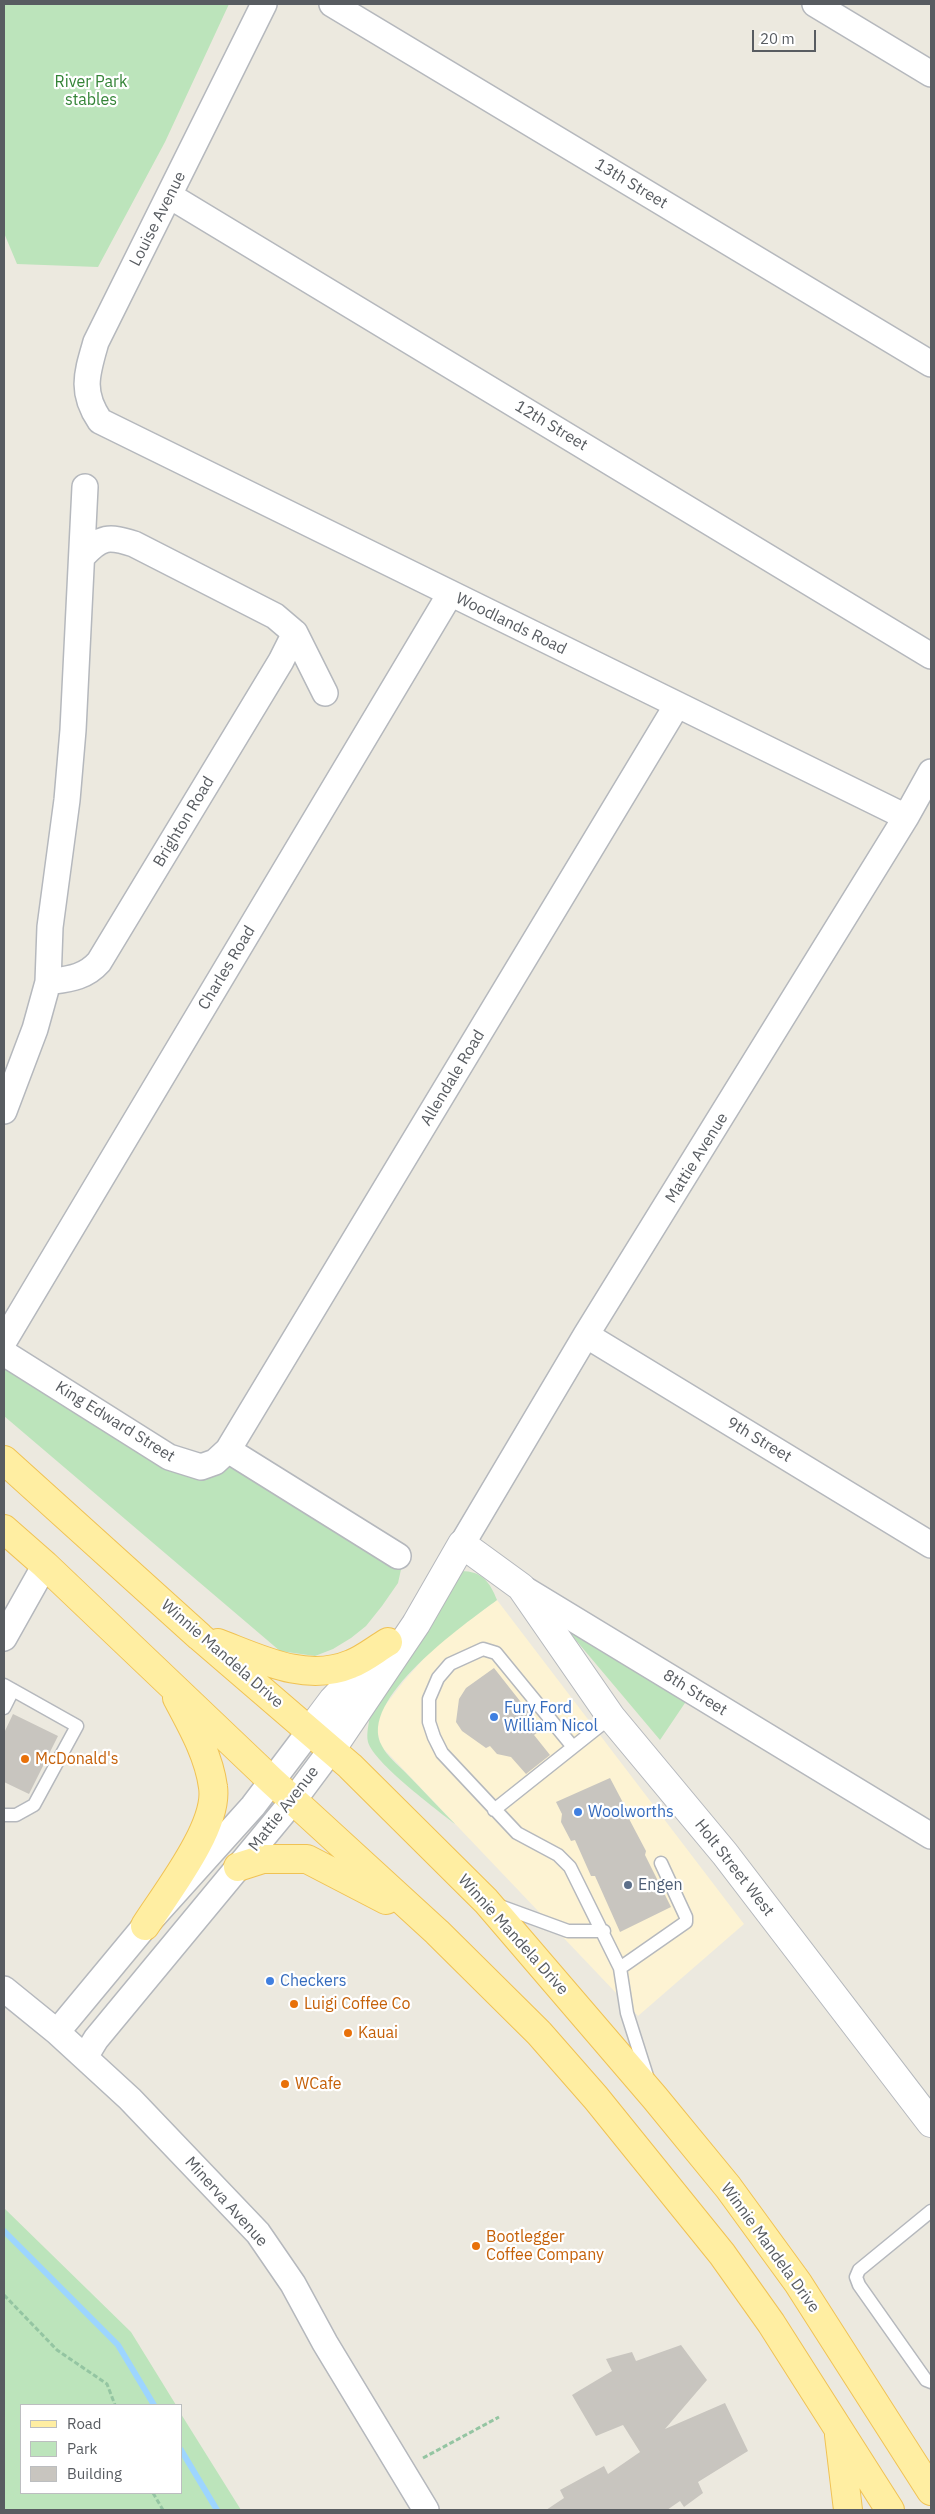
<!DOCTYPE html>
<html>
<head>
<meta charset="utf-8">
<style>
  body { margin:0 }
  #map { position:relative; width:935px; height:2514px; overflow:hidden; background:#ece9df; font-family:"IBM Plex Sans",sans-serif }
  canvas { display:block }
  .frame { position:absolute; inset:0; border:5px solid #585c61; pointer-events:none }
  .legend { position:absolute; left:20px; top:2404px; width:162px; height:90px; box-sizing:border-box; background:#fff; border:1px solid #bcbec0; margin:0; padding:6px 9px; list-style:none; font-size:15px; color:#585c61 }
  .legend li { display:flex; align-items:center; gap:10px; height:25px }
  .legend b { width:25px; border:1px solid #bcbec0 }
  .scale { position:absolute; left:752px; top:30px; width:64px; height:22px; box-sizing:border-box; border:2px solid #585c61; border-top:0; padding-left:6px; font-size:15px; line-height:18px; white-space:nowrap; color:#585c61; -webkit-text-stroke:4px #fff; paint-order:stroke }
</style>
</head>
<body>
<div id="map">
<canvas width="935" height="2514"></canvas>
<div class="frame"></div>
<ul class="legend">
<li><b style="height:6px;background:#ffeea2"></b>Road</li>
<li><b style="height:14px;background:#bce4bb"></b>Park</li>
<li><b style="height:14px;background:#c8c5bf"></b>Building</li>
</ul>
<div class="scale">20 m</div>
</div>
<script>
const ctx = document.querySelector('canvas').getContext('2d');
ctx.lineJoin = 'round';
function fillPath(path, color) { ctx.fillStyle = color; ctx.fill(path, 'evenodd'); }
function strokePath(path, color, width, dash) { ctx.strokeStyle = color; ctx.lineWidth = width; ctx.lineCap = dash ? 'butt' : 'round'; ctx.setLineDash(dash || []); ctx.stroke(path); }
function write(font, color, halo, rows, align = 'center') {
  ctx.font = font + ' "IBM Plex Sans",sans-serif'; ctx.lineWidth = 4.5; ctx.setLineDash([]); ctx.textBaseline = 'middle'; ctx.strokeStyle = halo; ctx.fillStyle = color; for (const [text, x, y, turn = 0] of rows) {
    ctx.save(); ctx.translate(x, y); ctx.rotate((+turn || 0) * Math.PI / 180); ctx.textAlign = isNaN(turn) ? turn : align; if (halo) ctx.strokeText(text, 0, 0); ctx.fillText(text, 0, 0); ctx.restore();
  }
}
fillPath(new Path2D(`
  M 497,1600 L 744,1924 L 638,2016 L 381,1746 L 376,1727 L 380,1712 L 404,1681 L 436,1645 Z`), '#fdf3d3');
fillPath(new Path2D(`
  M 4,4 L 229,4 L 165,142 L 98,267 L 17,264 L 4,233 Z
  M 4,1362 L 150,1457 L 240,1461 L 402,1565 L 398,1583 L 382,1606 L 366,1626 L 351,1638 L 333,1649 L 315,1656 L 280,1651 L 4,1416 Z
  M 461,1571 C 482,1571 490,1582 497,1600 C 465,1624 356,1700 382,1746 C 387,1756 397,1764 405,1772 C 422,1789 438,1807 455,1824 C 436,1809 374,1763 368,1742 C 366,1734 369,1723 370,1715 Z
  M 553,1613 L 687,1700 L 660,1740 Z
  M 4,2208 L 131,2332 L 176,2405 L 21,2405 L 21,2493 L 181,2493 L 181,2414 L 241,2510 L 4,2510 Z`), '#bce4bb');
strokePath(new Path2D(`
  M 4,2231 L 118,2345 L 154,2405
  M 181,2450 L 217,2510`), '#9dd5ff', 6);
fillPath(new Path2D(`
  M 494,1668 L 542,1729 L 534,1735 L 550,1755 L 526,1774 L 511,1757 L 497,1754 L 490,1746 L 486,1748 L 462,1731 L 456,1722 L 459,1699 L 466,1688 Z
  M 13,1714 L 58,1736 L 29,1794 L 4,1782 L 4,1733 Z
  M 610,1778 L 629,1814 L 627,1815 L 646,1851 L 645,1855 L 671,1907 L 620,1932 L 595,1876 L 591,1876 L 575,1840 L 571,1841 L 561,1822 L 562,1814 L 556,1802 Z
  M 681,2345 L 707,2380 L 665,2429 L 725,2403 L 748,2451 L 698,2482 L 703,2493 L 684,2507 L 680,2501 L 667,2510 L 546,2510 L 564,2498 L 560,2490 L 604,2466 L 608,2474 L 640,2452 L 623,2425 L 596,2436 L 572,2395 L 612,2371 L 606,2359 L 632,2352 L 636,2361 Z`), '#c8c5bf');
const service = new Path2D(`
  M 4,1685 L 77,1726 L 34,1805 L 16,1815 L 4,1815
  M 4,1708 L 13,1690
  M 573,1747 L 496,1653 L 483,1649 L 450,1664 L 438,1678 L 429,1699 L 429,1722 L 434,1737 L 442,1753 L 517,1833 L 558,1855 L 570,1867 L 620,1968 L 627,2013 L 647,2076
  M 494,1810 L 611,1717
  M 497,1905 L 568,1931 L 604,1931
  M 620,1968 L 686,1922 L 686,1917 L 661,1863
  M 931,2211 L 859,2270 L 856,2277 L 859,2285 L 926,2380 L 931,2382`);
const minor = new Path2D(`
  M 264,4 L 96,342 C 87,373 80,392 100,421 L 906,817
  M 332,4 L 931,364
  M 815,4 L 931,74
  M 170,196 L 931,656
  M 83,556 C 101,536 109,536 134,544 L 275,616 L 295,633 L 325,693
  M 48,982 C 68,979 85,978 99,962 L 281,661 L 295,633
  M 4,1111 L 35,1029 L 48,982 L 50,927 L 67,800 L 73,730 L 85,487
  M 586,1335 L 931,1545
  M 4,1341 L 450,594
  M 4,1353 L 169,1457 L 201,1467 L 215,1462 L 228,1450 L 677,705
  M 228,1450 L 398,1556
  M 462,1544 L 586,1335 L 906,817 L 931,772
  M 521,1587 L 931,1836
  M 4,1638 L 45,1565
  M 4,1989 L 57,2032 L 130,2099 L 258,2233 L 293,2284 L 325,2343 L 426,2510
  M 57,2032 L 145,1926 L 253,1806 L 309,1732
  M 85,2057 L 96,2039 L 293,1801 L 331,1750`);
const tertiary = new Path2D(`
  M 462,1544 L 521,1587 L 611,1717 L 725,1854 L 931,2123
  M 309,1732 L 333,1700 L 380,1650
  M 331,1750 L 416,1624 L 462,1544`);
const primary = new Path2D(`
  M 4,1460 L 200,1637 L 350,1766 L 486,1901 L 655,2098 L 728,2187 L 798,2283 L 931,2491
  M 4,1529 L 45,1565 L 272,1781 L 437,1932 L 539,2033 L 596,2098 L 722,2254 L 771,2323 L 890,2510
  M 218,1643 C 260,1659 306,1683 351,1664 C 364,1659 376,1649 388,1642
  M 238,1867 L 263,1859 L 307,1859 L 386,1900
  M 145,1926 C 166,1893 219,1826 213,1787 C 209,1756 192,1726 177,1698
  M 839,2435 L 848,2510`);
strokePath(service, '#b5b8bd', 15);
strokePath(minor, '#b5b8bd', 28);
strokePath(tertiary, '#b5b8bd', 30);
strokePath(primary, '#f0c254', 30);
strokePath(new Path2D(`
  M 4,2295 L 57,2350 L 107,2384 L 115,2405
  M 423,2458 L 499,2417
  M 153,2493 L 163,2510`), '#94c5a2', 3, [5, 2.5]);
strokePath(service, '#fff', 12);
strokePath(minor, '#fff', 25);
strokePath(tertiary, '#fff', 28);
strokePath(primary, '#ffeea2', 28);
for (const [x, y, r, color] of [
  [494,1717,5,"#3f7fe0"],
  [25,1759,5,"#e8710a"],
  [578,1812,5,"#3f7fe0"],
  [628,1885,5,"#5c6f8a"],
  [270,1981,5,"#3f7fe0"],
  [294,2004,5,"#e8710a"],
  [348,2033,5,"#e8710a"],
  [285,2084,5,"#e8710a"],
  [476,2246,5,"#e8710a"]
]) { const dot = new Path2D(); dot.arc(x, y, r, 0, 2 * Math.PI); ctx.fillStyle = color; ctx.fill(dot); strokePath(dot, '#fff', 2); }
write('16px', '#348437', '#fff', [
  ["River Park",91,82],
  ["stables",91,100]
]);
write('16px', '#585c61', '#fff', [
  ["13th Street",631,184,31],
  ["Louise Avenue",158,219,-63],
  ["12th Street",551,426,31],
  ["Woodlands Road",511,624,26],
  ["Brighton Road",184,822,-59],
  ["Charles Road",227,968,-59],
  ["Allendale Road",453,1078,-59],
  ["Mattie Avenue",697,1158,-58],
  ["King Edward Street",115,1422,32],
  ["9th Street",759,1440,31],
  ["Winnie Mandela Drive",222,1654,41],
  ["8th Street",695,1693,32],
  ["Mattie Avenue",284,1809,-52],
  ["Holt Street West",734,1868,52],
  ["Winnie Mandela Drive",513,1935,48],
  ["Minerva Avenue",226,2202,48],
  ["Winnie Mandela Drive",770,2248,54]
]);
write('16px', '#366cbe', '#fff', [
  ["Fury Ford",504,1708],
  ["William Nicol",504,1726],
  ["Woolworths",588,1812],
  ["Checkers",280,1981]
], 'left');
write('16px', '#c56008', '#fff', [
  ["McDonald's",35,1759],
  ["Luigi Coffee Co",304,2004],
  ["Kauai",358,2033],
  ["WCafe",295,2084],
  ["Bootlegger",486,2237],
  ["Coffee Company",486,2255]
], 'left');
write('16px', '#4e5e75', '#fff', [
  ["Engen",638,1885]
], 'left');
</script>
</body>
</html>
